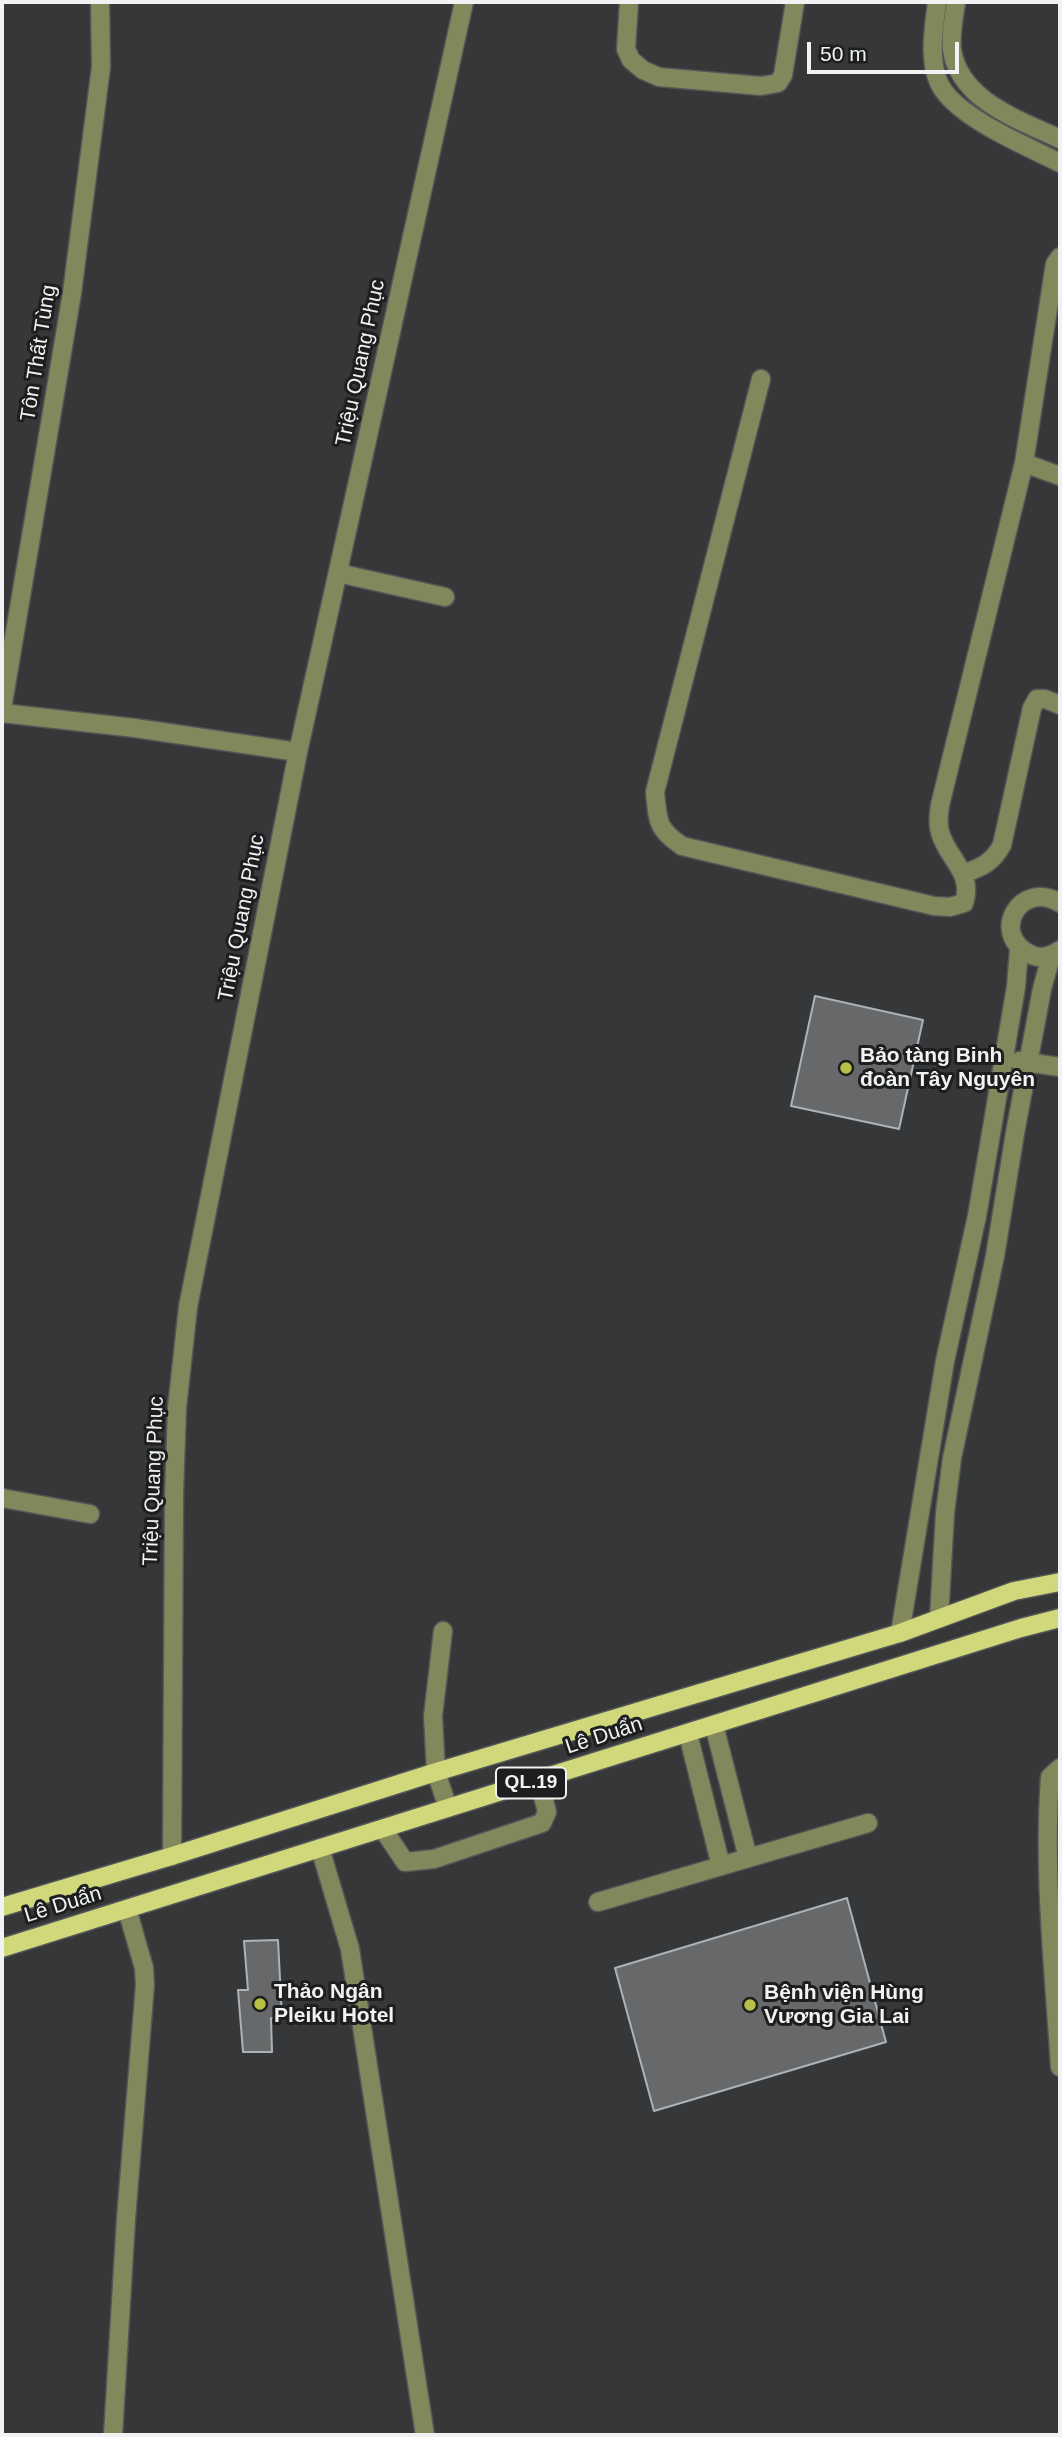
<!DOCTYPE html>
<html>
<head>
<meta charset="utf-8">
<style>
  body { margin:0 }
  #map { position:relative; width:1062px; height:2437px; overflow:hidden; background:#353739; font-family:Arial,sans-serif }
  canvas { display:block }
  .frame { position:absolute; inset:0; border:4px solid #f0f2f3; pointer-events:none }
  .scale { position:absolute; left:807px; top:42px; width:152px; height:32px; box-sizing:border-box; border:4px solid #f0f2f3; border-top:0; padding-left:9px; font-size:21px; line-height:24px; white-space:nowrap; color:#f0f2f3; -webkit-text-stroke:5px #1d1e1f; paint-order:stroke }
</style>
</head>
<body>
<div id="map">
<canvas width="1062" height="2437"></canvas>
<div class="frame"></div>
<div class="scale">50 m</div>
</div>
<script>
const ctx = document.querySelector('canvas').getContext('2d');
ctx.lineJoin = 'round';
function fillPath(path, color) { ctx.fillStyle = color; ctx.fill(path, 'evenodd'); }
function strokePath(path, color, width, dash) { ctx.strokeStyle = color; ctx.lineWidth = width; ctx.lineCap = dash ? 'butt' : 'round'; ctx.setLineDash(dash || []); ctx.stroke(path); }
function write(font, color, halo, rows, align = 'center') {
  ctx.font = font + ' Arial,sans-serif'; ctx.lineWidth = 6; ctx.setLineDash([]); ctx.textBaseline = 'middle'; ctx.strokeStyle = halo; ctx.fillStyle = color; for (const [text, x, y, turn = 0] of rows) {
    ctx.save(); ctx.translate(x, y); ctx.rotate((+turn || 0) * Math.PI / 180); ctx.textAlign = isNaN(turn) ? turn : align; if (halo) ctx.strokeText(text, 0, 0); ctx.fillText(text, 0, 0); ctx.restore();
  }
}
const building = new Path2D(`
  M 815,996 L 923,1020 L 899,1129 L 791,1106 Z
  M 847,1898 L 886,2042 L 654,2111 L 615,1968 Z
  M 278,1940 L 282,2018 L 271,2018 L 272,2052 L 243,2052 L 238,1990 L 248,1990 L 244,1941 Z`);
fillPath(building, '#66686a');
strokePath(building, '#afb2b4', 2);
const minor = new Path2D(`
  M 629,2 L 626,49 L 631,60 L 643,70 L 659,77 L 761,86 L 778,83 L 783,75 L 795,2
  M 937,2 C 934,28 928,58 939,83 C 955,117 1027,146 1060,163
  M 956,2 C 954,17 950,35 952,50 C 960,101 1020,120 1060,139
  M 761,379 L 655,792 C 658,822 657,829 682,846 L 934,906 L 950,907 L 964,903 C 974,872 947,859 940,832 C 937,823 939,814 940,805 L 1024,463 L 1055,264 L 1060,257
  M 1024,463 L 1060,476
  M 338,573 L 445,597
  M 2,709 L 72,293 L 101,67 L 100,2
  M 2,713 L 135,728 L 298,752
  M 963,874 C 982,867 992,863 1002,845 L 1032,708 L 1037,699 L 1045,699 L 1060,705
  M 1060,903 C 1020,879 989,934 1030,954 C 1040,960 1051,956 1060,950
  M 1019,1061 L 1060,1067
  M 2,1498 L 90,1514
  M 939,1618 L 945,1513 L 952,1458 L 995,1256 L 1015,1133 L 1042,989 L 1051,956
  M 443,1631 L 433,1716 L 436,1772 L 448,1808
  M 900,1633 L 945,1361 L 977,1216 L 1016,987 L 1019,949
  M 714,1725 L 748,1858
  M 688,1734 L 721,1866
  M 1060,1768 L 1050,1777 C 1043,1873 1054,1971 1060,2067
  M 383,1829 L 405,1862 L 434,1859 L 542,1823 L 547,1812 L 539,1781
  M 320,1848 L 350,1949 L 425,2435
  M 172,1856 L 174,1494 L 177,1408 L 188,1307 L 298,752 L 464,2
  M 598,1902 L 868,1823
  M 113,2435 L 126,2219 L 145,1985 L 144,1968 L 127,1909`);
const major = new Path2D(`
  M 2,1907 L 172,1856 L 436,1772 L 900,1633 L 1014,1591 L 1060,1582
  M 2,1948 L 1021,1628 L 1060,1618`);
strokePath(minor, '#535557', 21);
strokePath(major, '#535557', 21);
strokePath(minor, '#83885c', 18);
strokePath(major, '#d0d87b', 18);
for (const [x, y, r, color] of [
  [846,1068,7,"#b9c046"],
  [260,2004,7,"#b9c046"],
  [750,2005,7,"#b9c046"]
]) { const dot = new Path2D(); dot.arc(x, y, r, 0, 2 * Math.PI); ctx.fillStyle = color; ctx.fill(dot); strokePath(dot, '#1d1e1f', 2.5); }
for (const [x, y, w] of [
  [531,1783,70]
]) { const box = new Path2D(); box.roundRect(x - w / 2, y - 15.5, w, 31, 5); ctx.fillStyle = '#1d1e1f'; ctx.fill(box); strokePath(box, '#f0f2f3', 2); }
write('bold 19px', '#f0f2f3', null, [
  ["QL.19",531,1783]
]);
write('21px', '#f0f2f3', '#1d1e1f', [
  ["Tôn Thất Tùng",39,353,-81],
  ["Triệu Quang Phục",361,363,-78],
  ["Triệu Quang Phục",242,918,-79],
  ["Triệu Quang Phục",154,1481,-88],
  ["Lê Duẩn",604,1736,-18],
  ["Lê Duẩn",63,1905,-17]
]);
write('bold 21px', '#f0f2f3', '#1d1e1f', [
  ["Bảo tàng Binh",860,1056],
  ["đoàn Tây Nguyên",860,1080],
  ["Thảo Ngân",274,1992],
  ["Pleiku Hotel",274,2016],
  ["Bệnh viện Hùng",764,1993],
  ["Vương Gia Lai",764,2017]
], 'left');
</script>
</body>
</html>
